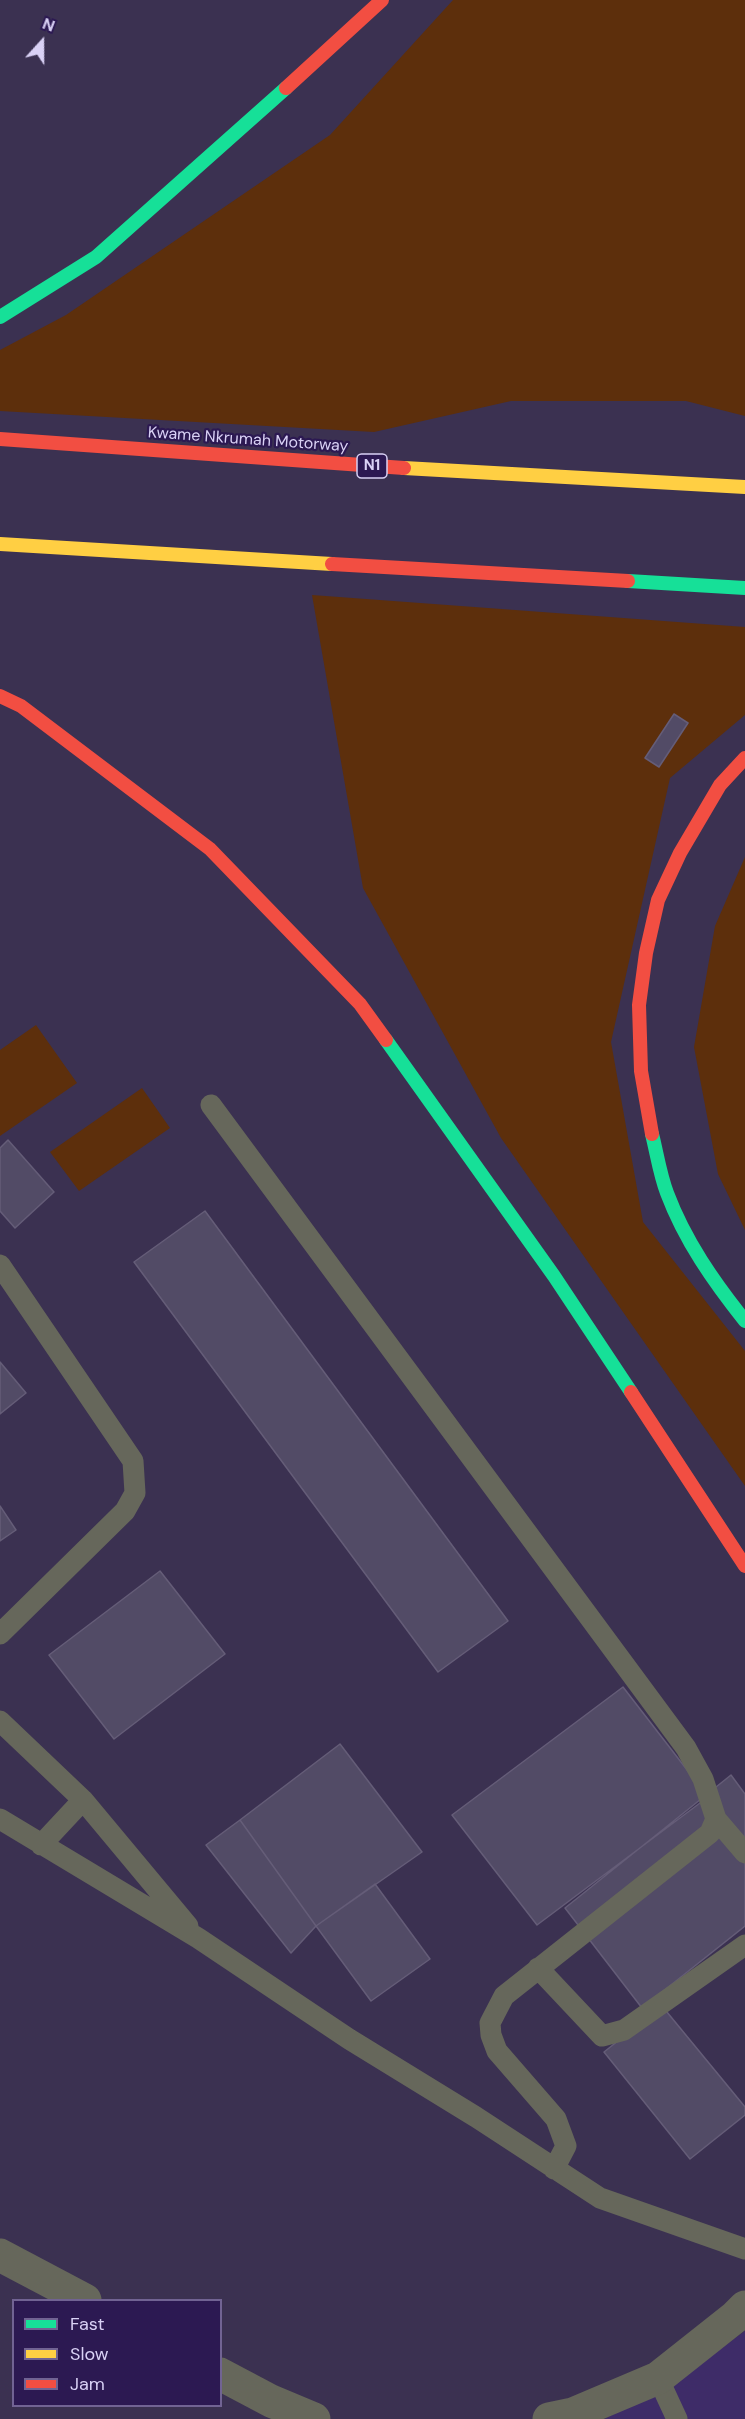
<!DOCTYPE html>
<html>
<head>
<meta charset="utf-8">
<style>
  body { margin:0 }
  #map { position:relative; width:745px; height:2419px; overflow:hidden; background:#3b3151; font-family:"DM Sans",sans-serif }
  canvas { display:block }
  .legend { position:absolute; left:12px; top:2299px; width:210px; height:108px; box-sizing:border-box; background:#2c1952; border:2px solid #716393; margin:0; padding:8px 10px; list-style:none; font-size:18px; color:#d9d1f5 }
  .legend li { display:flex; align-items:center; gap:12px; height:30px }
  .legend b { width:30px; border:2px solid #716393 }
  .north { position:absolute; left:12px; top:12px; width:60px; height:60px; -webkit-text-stroke:4px #2c1952; paint-order:stroke; rotate:21deg; font-size:16px; font-weight:700; line-height:24px; text-align:center; color:#d9d1f5 }
  .north::after { content:''; display:block; margin:auto; width:21px; height:27px; background:#d9d1f5; clip-path:polygon(50% 0,100% 100%,50% 72%,0 100%) }
</style>
</head>
<body>
<div id="map">
<canvas width="745" height="2419"></canvas>
<ul class="legend">
<li><b style="height:8px;background:#16e098"></b>Fast</li>
<li><b style="height:8px;background:#ffcf43"></b>Slow</li>
<li><b style="height:8px;background:#f24e42"></b>Jam</li>
</ul>
<div class="north">N</div>
</div>
<script>
const ctx = document.querySelector('canvas').getContext('2d');
ctx.lineJoin = 'round';
function fillPath(path, color) { ctx.fillStyle = color; ctx.fill(path, 'evenodd'); }
function strokePath(path, color, width, dash) { ctx.strokeStyle = color; ctx.lineWidth = width; ctx.lineCap = dash ? 'butt' : 'round'; ctx.setLineDash(dash || []); ctx.stroke(path); }
function write(font, color, halo, rows, align = 'center') {
  ctx.font = font + ' "DM Sans",sans-serif'; ctx.lineWidth = 4.5; ctx.setLineDash([]); ctx.textBaseline = 'middle'; ctx.strokeStyle = halo; ctx.fillStyle = color; for (const [text, x, y, turn = 0] of rows) {
    ctx.save(); ctx.translate(x, y); ctx.rotate((+turn || 0) * Math.PI / 180); ctx.textAlign = isNaN(turn) ? turn : align; if (halo) ctx.strokeText(text, 0, 0); ctx.fillText(text, 0, 0); ctx.restore();
  }
}
fillPath(new Path2D(`
  M 745,2331 L 745,2419 L 605,2419 L 715,2353 Z`), '#3e2c68');
fillPath(new Path2D(`
  M 453,0 L 745,0 L 745,416 L 686,401 L 511,401 L 374,432 L 0,411 L 0,350 L 66,315 L 330,135 Z
  M 312,595 L 745,627 L 745,715 L 670,778 L 611,1042 L 643,1222 L 745,1351 L 745,1486 L 501,1138 L 363,888 Z
  M 745,857 L 745,1230 L 718,1174 L 694,1047 L 715,926 Z
  M 36,1025 L 77,1083 L 0,1136 L 0,1050 Z
  M 142,1088 L 170,1128 L 79,1191 L 50,1152 Z`), '#5d2f0c');
const building = new Path2D(`
  M 674,714 L 688,723 L 659,767 L 645,758 Z
  M 8,1140 L 54,1192 L 15,1228 L 0,1211 L 0,1148 Z
  M 205,1211 L 508,1621 L 438,1672 L 134,1262 Z
  M 0,1362 L 26,1393 L 0,1414 Z
  M 0,1506 L 16,1530 L 0,1541 Z
  M 160,1571 L 225,1654 L 114,1739 L 49,1655 Z
  M 623,1687 L 708,1797 L 537,1925 L 452,1815 Z
  M 340,1744 L 422,1852 L 316,1926 L 240,1820 Z
  M 731,1775 L 745,1794 L 745,1926 L 642,2008 L 565,1908 Z
  M 240,1820 L 316,1926 L 291,1953 L 206,1845 Z
  M 375,1884 L 430,1959 L 371,2001 L 316,1926 Z
  M 662,2006 L 745,2107 L 745,2115 L 690,2159 L 604,2052 Z`);
fillPath(building, '#524b66');
strokePath(building, '#655d78', 1.5);
strokePath(new Path2D(`
  M 211,1105 L 686,1748 L 703,1779 L 716,1819 L 745,1853
  M 0,1265 L 133,1461 L 135,1493 L 125,1511 L 0,1634
  M 0,1721 L 83,1800 L 188,1926
  M 0,1819 L 198,1938 L 349,2039 L 476,2117 L 600,2198 L 745,2249
  M 41,1845 L 83,1800
  M 538,1968 L 602,2036 L 624,2030 L 745,1945
  M 554,2169 L 566,2146 L 556,2119 L 497,2051 L 491,2035 L 490,2023 L 504,1996 L 710,1833 L 716,1819
  M 658,2378 L 677,2419`), '#66675b', 21);
strokePath(new Path2D(`
  M 0,2255 L 85,2300
  M 220,2374 L 271,2401 L 314,2419
  M 549,2419 L 573,2414 L 658,2378 L 735,2317 L 745,2307`), '#66675b', 33);
strokePath(new Path2D(`
  M 0,317 L 96,257 L 286,88
  M 628,581 L 745,588
  M 386,1040 L 554,1276 L 631,1392
  M 652,1134 C 657,1154 660,1175 667,1193 C 685,1241 714,1282 745,1321`), '#16e098', 14);
strokePath(new Path2D(`
  M 404,468 L 745,487
  M 0,544 L 332,564`), '#ffcf43', 14);
strokePath(new Path2D(`
  M 286,88 L 382,0
  M 0,439 L 404,468
  M 332,564 L 628,581
  M 0,696 L 21,706 L 210,849 L 360,1004 L 386,1040
  M 652,1134 L 641,1071 L 639,1005 L 646,953 L 658,900 L 680,853 L 720,785 L 745,758
  M 631,1392 L 745,1566`), '#f24e42', 14);
for (const [x, y, w] of [
  [372,466,30]
]) { const box = new Path2D(); box.roundRect(x - w / 2, y - 12, w, 24, 4.5); ctx.fillStyle = '#2c1952'; ctx.fill(box); strokePath(box, '#d9d1f5', 1.5); }
write('bold 15px', '#d9d1f5', null, [
  ["N1",372,466]
]);
write('16px', '#d9d1f5', '#2c1952', [
  ["Kwame Nkrumah Motorway",248,440,4]
]);
</script>
</body>
</html>
